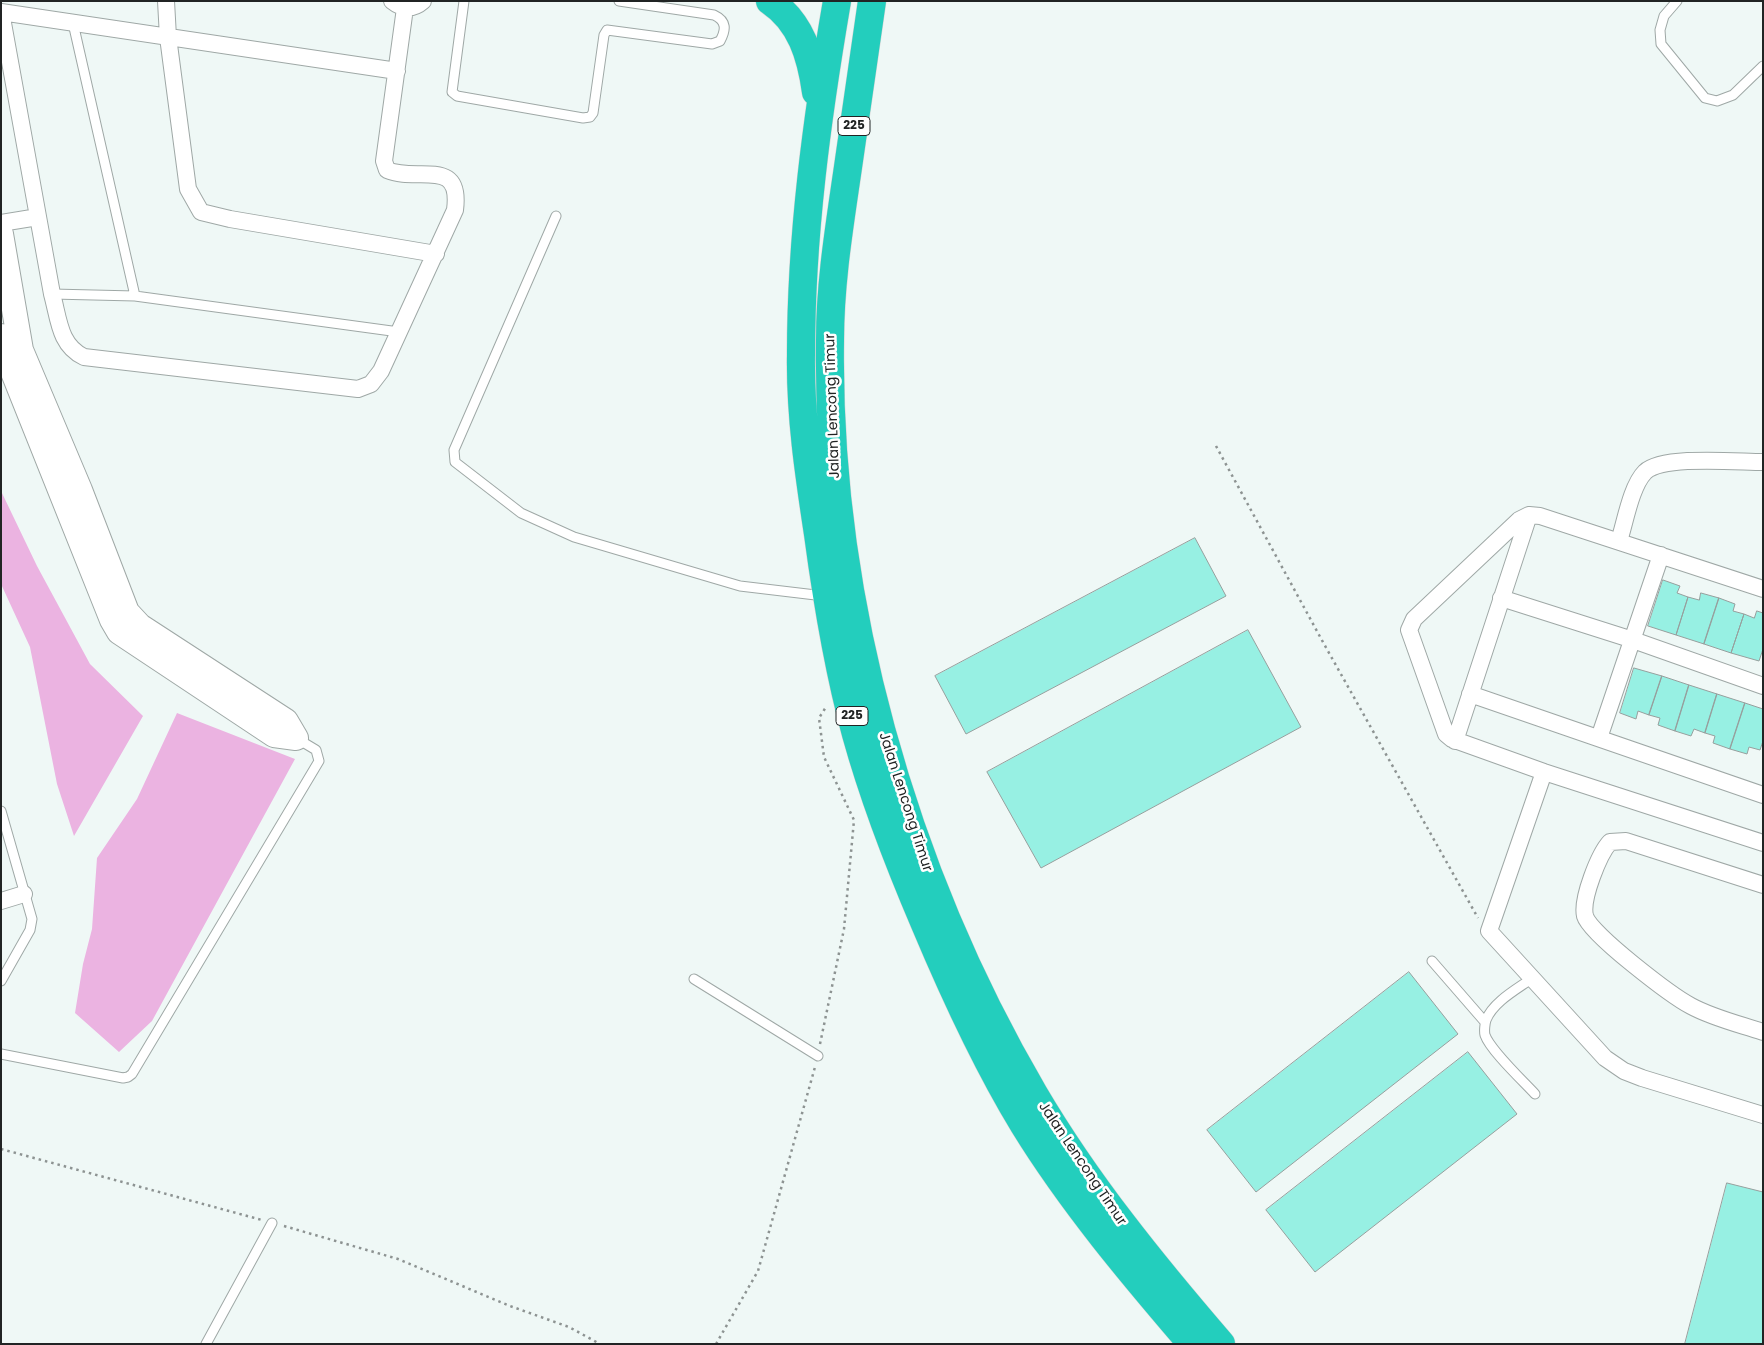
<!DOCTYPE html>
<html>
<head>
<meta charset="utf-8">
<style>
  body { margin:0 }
  #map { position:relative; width:1764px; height:1345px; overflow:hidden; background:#eff8f6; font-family:Poppins,sans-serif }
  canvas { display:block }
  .frame { position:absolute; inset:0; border:2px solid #212424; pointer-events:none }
</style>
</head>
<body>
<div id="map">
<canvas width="1764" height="1345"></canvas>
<div class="frame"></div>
</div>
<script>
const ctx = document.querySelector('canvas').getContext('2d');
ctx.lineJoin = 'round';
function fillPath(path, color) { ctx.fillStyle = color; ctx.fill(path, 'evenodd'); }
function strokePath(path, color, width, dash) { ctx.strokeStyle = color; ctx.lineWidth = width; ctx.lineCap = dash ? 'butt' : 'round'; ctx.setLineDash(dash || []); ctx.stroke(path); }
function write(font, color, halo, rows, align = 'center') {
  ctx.font = font + ' Poppins,sans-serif'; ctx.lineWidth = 5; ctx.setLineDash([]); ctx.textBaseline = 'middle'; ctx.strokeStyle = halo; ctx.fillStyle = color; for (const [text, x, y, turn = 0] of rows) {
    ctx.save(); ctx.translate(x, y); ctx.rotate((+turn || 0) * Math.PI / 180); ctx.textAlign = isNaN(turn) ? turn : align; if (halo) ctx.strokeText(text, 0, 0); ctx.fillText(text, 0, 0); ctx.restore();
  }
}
fillPath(new Path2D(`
  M 1,491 L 37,566 L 90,664 L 143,716 L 74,836 L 57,784 L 30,647 L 1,584 Z
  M 177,713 L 295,759 L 152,1021 L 119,1052 L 75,1013 L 83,964 L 92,929 L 97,858 L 137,799 Z`), '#ebb3e1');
const building = new Path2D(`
  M 1195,538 L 1226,596 L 966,734 L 935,676 Z
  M 1663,580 L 1680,586 L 1677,593 L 1688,597 L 1676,635 L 1648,626 Z
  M 1701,593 L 1719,598 L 1704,644 L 1676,635 L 1688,597 L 1699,600 Z
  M 1719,598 L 1735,604 L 1733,611 L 1744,614 L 1731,653 L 1704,644 Z
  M 1757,611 L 1763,613 L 1763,649 L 1759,661 L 1731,653 L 1744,614 L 1754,618 Z
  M 1248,630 L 1301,727 L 1041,868 L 987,772 Z
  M 1634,668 L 1662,676 L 1649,715 L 1638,711 L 1636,719 L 1620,713 Z
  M 1662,676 L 1689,685 L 1675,731 L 1658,725 L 1660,718 L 1649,715 Z
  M 1689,685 L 1717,694 L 1705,733 L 1694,729 L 1691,736 L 1675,731 Z
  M 1717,694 L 1745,703 L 1730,749 L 1713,743 L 1715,736 L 1705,733 Z
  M 1745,703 L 1763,709 L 1763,741 L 1760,750 L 1749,747 L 1747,754 L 1730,749 Z
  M 1409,972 L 1458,1034 L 1256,1192 L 1207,1130 Z
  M 1468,1052 L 1517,1114 L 1315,1272 L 1266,1210 Z
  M 1727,1183 L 1763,1192 L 1763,1344 L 1685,1344 Z`);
fillPath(building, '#97f0e3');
strokePath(building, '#969f9d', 1);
const lane = new Path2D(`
  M 464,1 L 452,92 L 457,96 L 583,118 L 590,117 L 593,113 L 604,35 L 607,30 L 712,44 L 720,41 C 726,30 727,21 714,15 L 619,1
  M 1677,1 L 1664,16 L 1660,30 L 1661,44 L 1705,98 L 1717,101 L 1733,95 L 1763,66
  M 73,23 L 135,296
  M 556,216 L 454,450 L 455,462 L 521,513 L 574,537 L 740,586 L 824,596
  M 52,294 L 135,296 L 399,332
  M 1,811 L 32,919 L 30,930 L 1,981
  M 1432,961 L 1485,1022
  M 694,979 L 818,1056
  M 1531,979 C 1517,989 1493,1002 1486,1020 C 1485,1023 1484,1031 1485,1035 C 1490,1050 1523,1081 1535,1094
  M 1,1054 L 123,1078 L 128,1077 L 132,1074 L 319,761 L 316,750 L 296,738
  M 206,1344 L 272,1223`);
const street = new Path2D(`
  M 166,1 L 168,37 L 188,189 L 201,212 L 230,219 L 436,254
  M 392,1 C 402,9 413,10 423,1
  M 1,12 L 52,294 C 59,319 59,345 84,357 L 358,389 L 371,384 L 381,371 L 455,210 C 462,156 417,183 387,170 L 384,161 L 405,8
  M 1,12 L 397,71
  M 1,223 L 38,217
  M 1619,541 C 1625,523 1631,486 1645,472 C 1663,455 1737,462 1763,462
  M 1763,589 L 1540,516 L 1529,515 L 1519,520 L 1414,619 L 1409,630 L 1446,734 L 1452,739 L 1544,772 L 1763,843
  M 1501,598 L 1633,640 L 1763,686
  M 1470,694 L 1763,795
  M 1599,738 L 1661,555
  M 1455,741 L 1529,515
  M 1544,772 L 1489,931 L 1605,1058 L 1624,1071 L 1642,1078 L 1763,1115
  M 1763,885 L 1626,841 L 1610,842 C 1599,854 1581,899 1585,916 C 1590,934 1672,996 1691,1006 C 1713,1018 1739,1024 1763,1032
  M 1,901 L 24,894`);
const secondary = new Path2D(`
  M 1,234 L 21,350 L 80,490 L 127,612 L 140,626 L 286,721 L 296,738
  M 1,336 L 4,350 L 112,620 L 119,632 L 274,735 L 296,738`);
const highway = new Path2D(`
  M 770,1 C 801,22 811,56 816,92
  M 837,1 C 817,118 801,235 801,354 C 800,415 809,475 818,534 C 827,601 838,669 856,734 C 874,799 898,861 925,924 C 954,993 985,1061 1024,1125 C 1072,1203 1132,1274 1192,1344
  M 872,1 C 864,59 855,116 847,174 C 839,229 830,284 830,340 C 826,599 903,871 1034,1094 C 1087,1184 1153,1265 1221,1344`);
strokePath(lane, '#9fa8a6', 11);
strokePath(street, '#9fa8a6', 18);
strokePath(secondary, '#9fa8a6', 26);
strokePath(highway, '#d3d3d3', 29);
strokePath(new Path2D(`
  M 1216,446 L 1324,644 L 1478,918
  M 820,1044 L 844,929 L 854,820 L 824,757 L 819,718 L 826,707
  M 1,1149 L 262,1220
  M 284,1226 L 398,1259 L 510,1306 L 569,1327 L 600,1344
  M 716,1344 L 758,1271 L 815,1067`), '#8d9392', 2.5, [2.5, 4]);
strokePath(lane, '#fff', 9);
strokePath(street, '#fff', 16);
strokePath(secondary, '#fff', 24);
strokePath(highway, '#23cebd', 28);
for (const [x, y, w] of [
  [854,126,32],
  [852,716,32]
]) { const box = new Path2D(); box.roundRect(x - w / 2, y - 9.5, w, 19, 4); ctx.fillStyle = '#fff'; ctx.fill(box); strokePath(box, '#212424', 1); }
write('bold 12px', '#212424', null, [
  ["225",854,126],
  ["225",852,716]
]);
write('14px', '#212424', '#fff', [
  ["Jalan Lencong Timur",833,406,-92],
  ["Jalan Lencong Timur",905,802,72],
  ["Jalan Lencong Timur",1082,1164,56]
]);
</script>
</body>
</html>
